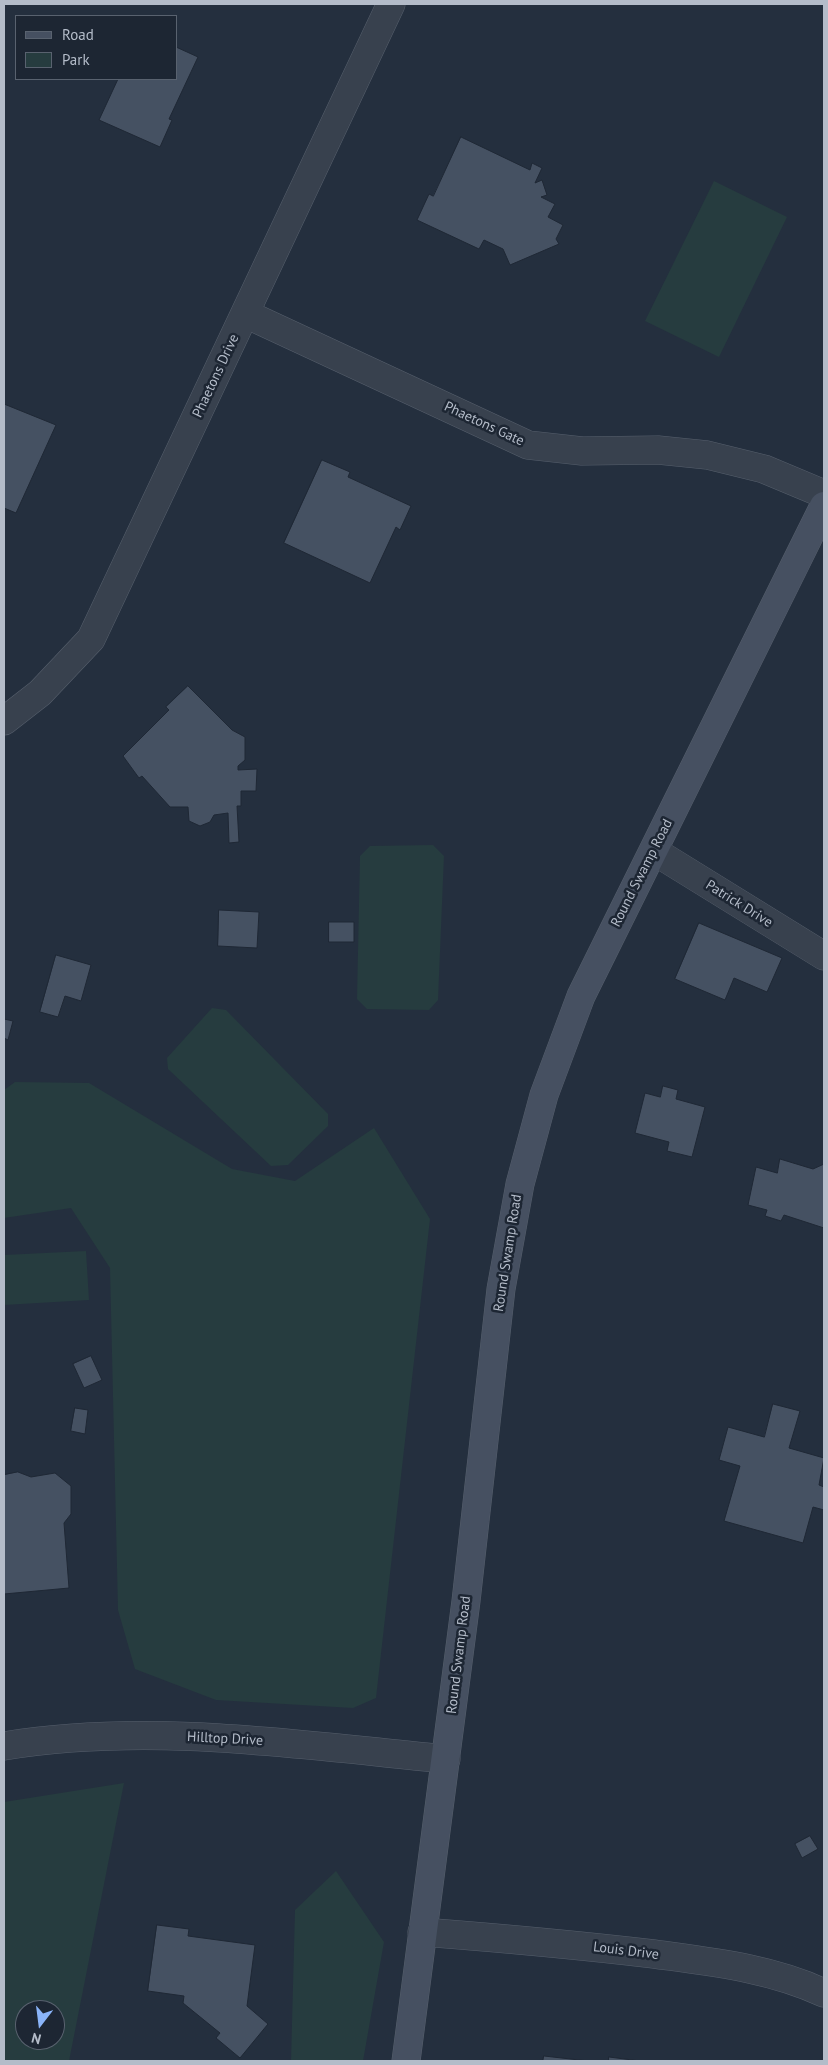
<!DOCTYPE html>
<html>
<head>
<meta charset="utf-8">
<style>
  body { margin:0 }
  #map { position:relative; width:828px; height:2065px; overflow:hidden; background:#242f3e; font-family:"PT Sans",sans-serif }
  canvas { display:block }
  .frame { position:absolute; inset:0; border:5px solid #b4bcc9; pointer-events:none }
  .legend { position:absolute; left:15px; top:15px; width:162px; height:65px; box-sizing:border-box; background:#1d2633; border:1px solid #59626f; margin:0; padding:6px 9px; list-style:none; font-size:15px; color:#b4bcc9 }
  .legend li { display:flex; align-items:center; gap:10px; height:25px }
  .legend b { width:25px; border:1px solid #59626f }
  .north { position:absolute; left:15px; top:2000px; width:50px; height:50px; box-sizing:border-box; background:#1d2633; border:1px solid #59626f; border-radius:50%; rotate:195deg; font-size:14px; font-weight:700; line-height:20px; text-align:center; color:#b4bcc9 }
  .north::after { content:''; display:block; margin:auto; width:18px; height:22px; background:#8ab4f8; clip-path:polygon(50% 0,100% 100%,50% 72%,0 100%) }
</style>
</head>
<body>
<div id="map">
<canvas width="828" height="2065"></canvas>
<div class="frame"></div>
<ul class="legend">
<li><b style="height:6px;background:#465061"></b>Road</li>
<li><b style="height:14px;background:#263c3f"></b>Park</li>
</ul>
<div class="north">N</div>
</div>
<script>
const ctx = document.querySelector('canvas').getContext('2d');
ctx.lineJoin = 'round';
function fillPath(path, color) { ctx.fillStyle = color; ctx.fill(path, 'evenodd'); }
function strokePath(path, color, width, dash) { ctx.strokeStyle = color; ctx.lineWidth = width; ctx.lineCap = dash ? 'butt' : 'round'; ctx.setLineDash(dash || []); ctx.stroke(path); }
function write(font, color, halo, rows, align = 'center') {
  ctx.font = font + ' "PT Sans",sans-serif'; ctx.lineWidth = 5; ctx.setLineDash([]); ctx.textBaseline = 'middle'; ctx.strokeStyle = halo; ctx.fillStyle = color; for (const [text, x, y, turn = 0] of rows) {
    ctx.save(); ctx.translate(x, y); ctx.rotate((+turn || 0) * Math.PI / 180); ctx.textAlign = isNaN(turn) ? turn : align; if (halo) ctx.strokeText(text, 0, 0); ctx.fillText(text, 0, 0); ctx.restore();
  }
}
fillPath(new Path2D(`
  M 714,181 L 787,217 L 719,357 L 645,321 Z
  M 433,845 L 444,856 L 438,1000 L 429,1010 L 367,1009 L 357,999 L 360,856 L 370,846 Z
  M 212,1008 L 226,1010 L 328,1114 L 328,1126 L 288,1165 L 271,1166 L 168,1069 L 167,1058 Z
  M 15,1082 L 89,1083 L 232,1169 L 295,1181 L 374,1128 L 430,1219 L 376,1698 L 353,1708 L 216,1700 L 135,1669 L 118,1610 L 110,1268 L 71,1208 L 4,1218 L 4,1090 Z
  M 86,1251 L 89,1300 L 4,1305 L 4,1255 Z
  M 124,1783 L 69,2061 L 4,2061 L 4,1802 ZM 25,2010 L 55,2010 L 55,2040 L 25,2040 Z
  M 336,1871 L 384,1942 L 363,2061 L 291,2061 L 295,1910 Z`), '#263c3f');
const building = new Path2D(`
  M 176,47 L 198,57 L 169,119 L 172,120 L 160,147 L 99,120 L 118,79 L 176,79 Z
  M 461,137 L 530,170 L 532,163 L 542,168 L 535,183 L 542,180 L 547,195 L 541,197 L 555,204 L 548,217 L 563,225 L 556,239 L 559,244 L 510,265 L 503,249 L 484,240 L 479,249 L 417,220 L 429,194 L 433,196 Z
  M 4,404 L 56,425 L 16,513 L 4,508 Z
  M 322,460 L 350,472 L 348,477 L 411,506 L 400,530 L 396,527 L 370,583 L 284,543 Z
  M 188,686 L 232,730 L 245,737 L 245,760 L 238,766 L 238,770 L 257,769 L 256,791 L 241,791 L 241,806 L 237,806 L 239,842 L 229,843 L 228,813 L 214,815 L 210,822 L 200,826 L 189,821 L 188,807 L 170,807 L 142,776 L 139,778 L 123,756 L 169,710 L 166,707 Z
  M 219,910 L 259,912 L 257,948 L 218,946 Z
  M 329,922 L 354,922 L 354,942 L 329,942 Z
  M 699,923 L 782,958 L 767,992 L 734,978 L 725,1000 L 675,979 Z
  M 56,955 L 91,965 L 81,1001 L 65,996 L 58,1017 L 40,1012 Z
  M 4,1019 L 13,1021 L 8,1040 L 4,1038 Z
  M 663,1086 L 678,1090 L 676,1099 L 705,1107 L 692,1157 L 667,1151 L 669,1142 L 635,1133 L 645,1093 L 660,1097 Z
  M 780,1159 L 813,1169 L 824,1164 L 824,1228 L 784,1215 L 781,1221 L 765,1216 L 767,1210 L 748,1205 L 756,1167 L 777,1173 Z
  M 91,1356 L 102,1380 L 84,1388 L 73,1364 Z
  M 773,1404 L 800,1411 L 789,1448 L 824,1458 L 819,1485 L 824,1487 L 824,1510 L 813,1507 L 803,1543 L 724,1521 L 740,1466 L 719,1460 L 728,1427 L 764,1437 Z
  M 75,1408 L 88,1410 L 85,1434 L 71,1431 Z
  M 18,1472 L 31,1477 L 55,1473 L 71,1486 L 71,1514 L 64,1523 L 69,1588 L 4,1594 L 4,1475 Z
  M 810,1836 L 818,1849 L 802,1858 L 795,1844 Z
  M 157,1925 L 189,1929 L 188,1936 L 255,1945 L 247,2006 L 268,2024 L 240,2058 L 216,2038 L 220,2033 L 183,2003 L 184,1996 L 148,1991 Z
  M 544,2056 L 588,2061 L 543,2061 Z
  M 609,2057 L 640,2061 L 609,2061 Z`);
fillPath(building, '#455162');
strokePath(building, '#1f2835', 1);
const street = new Path2D(`
  M 246,314 L 528,445 L 582,451 L 658,450 L 707,455 L 764,469 L 824,494
  M 4,721 L 40,693 L 91,639 L 391,4
  M 654,851 L 824,956
  M 4,1746 C 150,1722 300,1745 446,1759
  M 422,1932 C 500,1938 577,1945 654,1954 C 712,1962 770,1968 824,1993`);
const secondary = new Path2D(`
  M 406,2061 L 466,1601 L 501,1289 L 520,1184 L 544,1095 L 581,996 L 824,506`);
strokePath(street, '#565f6c', 29);
strokePath(secondary, '#565f6c', 29);
strokePath(street, '#38414e', 28);
strokePath(secondary, '#465061', 28);
write('14px', '#b4bcc9', '#1d2633', [
  ["Phaetons Drive",216,376,-65],
  ["Phaetons Gate",484,424,25],
  ["Round Swamp Road",642,873,-63],
  ["Patrick Drive",739,904,32],
  ["Round Swamp Road",508,1253,-81],
  ["Round Swamp Road",459,1655,-83],
  ["Hilltop Drive",225,1739,3],
  ["Louis Drive",626,1951,7]
]);
</script>
</body>
</html>
